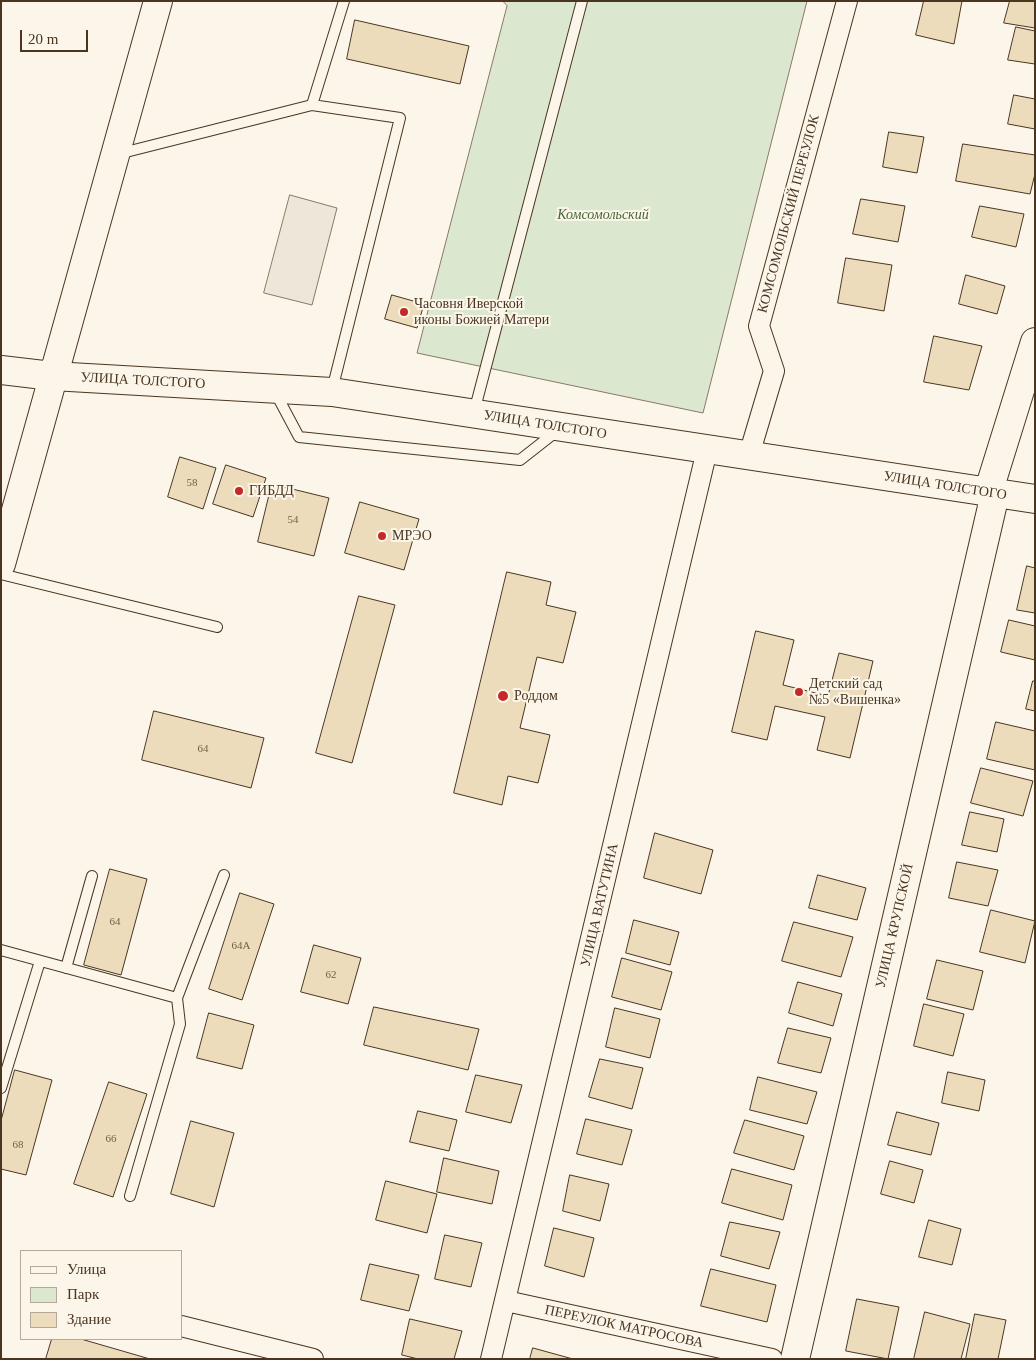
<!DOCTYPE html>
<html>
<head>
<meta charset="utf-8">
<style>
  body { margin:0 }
  #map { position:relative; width:1036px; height:1360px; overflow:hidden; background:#fbf6e9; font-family:Georgia,serif }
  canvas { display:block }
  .frame { position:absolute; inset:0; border:2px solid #4a3520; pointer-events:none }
  .legend { position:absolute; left:20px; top:1250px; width:162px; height:90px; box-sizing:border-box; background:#fbf6e9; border:1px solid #b4a999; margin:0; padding:6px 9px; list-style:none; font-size:15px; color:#4a3520 }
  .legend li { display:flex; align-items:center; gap:10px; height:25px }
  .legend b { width:25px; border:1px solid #b4a999 }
  .scale { position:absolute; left:20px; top:30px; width:68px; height:22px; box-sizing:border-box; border:2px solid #4a3520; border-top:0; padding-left:6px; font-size:15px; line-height:18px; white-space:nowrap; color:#4a3520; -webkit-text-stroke:4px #fbf6e9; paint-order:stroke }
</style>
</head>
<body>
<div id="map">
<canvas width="1036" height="1360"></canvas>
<div class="frame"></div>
<ul class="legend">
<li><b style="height:6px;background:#fbf6e9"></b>Улица</li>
<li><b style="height:14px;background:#dce7d0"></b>Парк</li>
<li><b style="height:14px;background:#ecdcbc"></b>Здание</li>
</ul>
<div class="scale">20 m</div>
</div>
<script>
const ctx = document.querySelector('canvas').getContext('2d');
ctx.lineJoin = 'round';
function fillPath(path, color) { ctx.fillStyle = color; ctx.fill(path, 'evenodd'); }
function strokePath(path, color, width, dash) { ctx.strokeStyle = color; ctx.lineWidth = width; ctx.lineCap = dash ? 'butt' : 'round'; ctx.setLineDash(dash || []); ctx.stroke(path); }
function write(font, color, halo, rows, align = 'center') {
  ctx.font = font + ' Georgia,serif'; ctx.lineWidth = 4; ctx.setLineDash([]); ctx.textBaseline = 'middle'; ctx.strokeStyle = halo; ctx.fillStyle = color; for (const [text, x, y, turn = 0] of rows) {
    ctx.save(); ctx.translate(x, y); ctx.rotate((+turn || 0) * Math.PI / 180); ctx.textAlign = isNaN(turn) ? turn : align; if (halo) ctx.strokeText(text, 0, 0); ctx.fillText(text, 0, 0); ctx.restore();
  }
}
const green = new Path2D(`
  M 503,1 L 807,1 L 703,413 L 417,353 L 507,6 Z`);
fillPath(green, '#dce7d0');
strokePath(green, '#887966', 1);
const parking = new Path2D(`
  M 290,195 L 337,208 L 312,305 L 264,293 Z`);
fillPath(parking, '#ede7d9');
strokePath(parking, '#887966', 1);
const building = new Path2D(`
  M 924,1 L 962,1 L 954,44 L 916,35 Z
  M 1010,1 L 1035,1 L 1035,28 L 1004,23 Z
  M 355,20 L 469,46 L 460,84 L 347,59 Z
  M 1016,27 L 1035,31 L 1035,64 L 1008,60 Z
  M 1014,95 L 1035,99 L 1035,129 L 1008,124 Z
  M 889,132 L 924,137 L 917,173 L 883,167 Z
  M 963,144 L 1035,155 L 1035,174 L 1030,194 L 956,181 Z
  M 861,199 L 905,206 L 898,242 L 853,234 Z
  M 980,206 L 1024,214 L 1016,247 L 972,237 Z
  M 846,258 L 892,265 L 884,311 L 838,303 Z
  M 966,275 L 1005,286 L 997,314 L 959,304 Z
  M 392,295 L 424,304 L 417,328 L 385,319 Z
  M 934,336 L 982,346 L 969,390 L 924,382 Z
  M 180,457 L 216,468 L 203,509 L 168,497 Z
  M 226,465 L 266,478 L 253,517 L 213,504 Z
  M 272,484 L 329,498 L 314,556 L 258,542 Z
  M 360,502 L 419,519 L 404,570 L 345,553 Z
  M 1027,566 L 1035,568 L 1035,613 L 1017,610 Z
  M 507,572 L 551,582 L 546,605 L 576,612 L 563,663 L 537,657 L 520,728 L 550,735 L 538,783 L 508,776 L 502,805 L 454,793 Z
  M 359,596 L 395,605 L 352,763 L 316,753 Z
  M 1009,620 L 1035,626 L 1035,660 L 1001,652 Z
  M 756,631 L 794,640 L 783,685 L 828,696 L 839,653 L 873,661 L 850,758 L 817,750 L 825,717 L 775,706 L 767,740 L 732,732 Z
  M 1033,681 L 1035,681 L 1035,711 L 1026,709 Z
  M 154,711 L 264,738 L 251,788 L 142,760 Z
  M 996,722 L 1035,731 L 1035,770 L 987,759 Z
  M 981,768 L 1033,781 L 1023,816 L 971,803 Z
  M 970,812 L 1004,819 L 997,852 L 962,845 Z
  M 655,833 L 713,850 L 701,894 L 644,878 Z
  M 957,862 L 998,870 L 988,906 L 949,898 Z
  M 110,869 L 147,879 L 121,975 L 84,965 Z
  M 818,875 L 866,888 L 857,920 L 809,908 Z
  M 240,893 L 274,904 L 242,1000 L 209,989 Z
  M 991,910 L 1035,921 L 1025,963 L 980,952 Z
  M 634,920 L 679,932 L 670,965 L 626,953 Z
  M 794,922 L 853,937 L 841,977 L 782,961 Z
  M 314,945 L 361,958 L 348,1004 L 301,992 Z
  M 622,958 L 672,972 L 661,1010 L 612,997 Z
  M 937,960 L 983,971 L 973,1010 L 927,999 Z
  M 798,982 L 842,994 L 833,1026 L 789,1013 Z
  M 924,1004 L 964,1014 L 953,1056 L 914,1046 Z
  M 374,1007 L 479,1029 L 468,1070 L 364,1045 Z
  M 615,1008 L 660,1019 L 650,1058 L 606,1047 Z
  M 209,1013 L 254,1025 L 242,1069 L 197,1058 Z
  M 788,1028 L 831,1038 L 821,1073 L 778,1063 Z
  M 600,1059 L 643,1068 L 632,1109 L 589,1097 Z
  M 15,1070 L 52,1080 L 26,1175 L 1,1169 L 1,1121 Z
  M 948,1072 L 985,1080 L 979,1111 L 942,1103 Z
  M 476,1075 L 522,1085 L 511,1123 L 466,1112 Z
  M 758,1077 L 817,1092 L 807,1124 L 750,1110 Z
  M 109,1082 L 147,1094 L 113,1197 L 74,1184 Z
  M 418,1111 L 457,1120 L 449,1151 L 410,1142 Z
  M 897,1112 L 939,1123 L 931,1155 L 888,1145 Z
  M 586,1119 L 632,1130 L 622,1165 L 577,1154 Z
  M 745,1120 L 804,1136 L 794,1170 L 734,1153 Z
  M 191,1121 L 234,1133 L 214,1207 L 171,1194 Z
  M 444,1158 L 499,1171 L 492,1204 L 437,1192 Z
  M 890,1161 L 923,1170 L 914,1203 L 881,1194 Z
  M 732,1169 L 792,1185 L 783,1220 L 722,1203 Z
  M 570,1175 L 609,1184 L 600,1221 L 563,1211 Z
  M 386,1181 L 437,1194 L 427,1233 L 376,1220 Z
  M 929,1220 L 961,1229 L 952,1265 L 919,1257 Z
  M 730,1222 L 780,1232 L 769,1269 L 721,1256 Z
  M 554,1228 L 594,1238 L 584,1277 L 545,1266 Z
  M 445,1235 L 482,1243 L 471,1287 L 435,1279 Z
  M 370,1264 L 419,1275 L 409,1311 L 361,1300 Z
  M 711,1269 L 776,1285 L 767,1322 L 701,1306 Z
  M 857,1299 L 899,1307 L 888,1359 L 846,1351 Z
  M 925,1312 L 970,1324 L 961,1359 L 914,1359 Z
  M 975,1314 L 1006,1320 L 998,1359 L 966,1359 Z
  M 410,1319 L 462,1331 L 454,1359 L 418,1359 L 402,1355 Z
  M 52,1339 L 81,1339 L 150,1359 L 46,1359 Z
  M 533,1348 L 573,1359 L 530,1359 Z`);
fillPath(building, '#ecdcbc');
strokePath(building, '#4a3520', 1);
const lane = new Path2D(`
  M 312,105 L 400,118 L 332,390
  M 118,154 L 312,105 L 344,1
  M 275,392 L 299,437 L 520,460 L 557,431
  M 474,412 L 582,1
  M 1,574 L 217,627
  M 1,950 L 177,998 L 224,875
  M 66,968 L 92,876
  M 1,1088 L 40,961
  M 130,1196 L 180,1024 L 177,998`);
const street = new Path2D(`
  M 749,455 L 774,371 L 759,326 L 847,1
  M 506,1301 L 772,1359
  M 181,1326 L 313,1359
  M 491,1359 L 707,450`);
const secondary = new Path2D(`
  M 52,376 L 332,392 L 1035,499
  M 988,493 L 1035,342
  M 795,1359 L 995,494`);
const highway = new Path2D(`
  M 1,370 L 52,376
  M 1,564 L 158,1`);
strokePath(lane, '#4a3520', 12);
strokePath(street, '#4a3520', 22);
strokePath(secondary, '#4a3520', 30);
strokePath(highway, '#4a3520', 30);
strokePath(lane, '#fbf6e9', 10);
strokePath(street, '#fbf6e9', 20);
strokePath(secondary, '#fbf6e9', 28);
strokePath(highway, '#fbf6e9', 28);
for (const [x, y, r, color] of [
  [404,312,5,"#c62828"],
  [239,491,5,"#c62828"],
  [382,536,5,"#c62828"],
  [799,692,5,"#c62828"],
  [503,696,6,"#c62828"]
]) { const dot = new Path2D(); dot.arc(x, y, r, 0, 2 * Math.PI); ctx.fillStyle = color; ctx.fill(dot); strokePath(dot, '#fbf6e9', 2); }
write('11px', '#725f47', null, [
  ["58",192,483],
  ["54",293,520],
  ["64",203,749],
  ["64",115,922],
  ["64А",241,946],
  ["62",331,975],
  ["66",111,1139],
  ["68",18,1145]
]);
write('14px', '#4a3520', '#fbf6e9', [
  ["КОМСОМОЛЬСКИЙ ПЕРЕУЛОК",789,214,-75],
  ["УЛИЦА ТОЛСТОГО",143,381,3],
  ["УЛИЦА ТОЛСТОГО",545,425,9],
  ["УЛИЦА ТОЛСТОГО",945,486,9],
  ["УЛИЦА ВАТУТИНА",600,905,-77],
  ["УЛИЦА КРУПСКОЙ",895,926,-77],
  ["ПЕРЕУЛОК МАТРОСОВА",624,1327,12]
]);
write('italic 14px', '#436837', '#fbf6e9', [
  ["Комсомольский",603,215]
]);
write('14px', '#4a3520', '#fbf6e9', [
  ["Часовня Иверской",414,304],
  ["иконы Божией Матери",414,320],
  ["ГИБДД",249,491],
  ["МРЭО",392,536],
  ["Детский сад",809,684],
  ["№5 «Вишенка»",809,700],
  ["Роддом",514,696]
], 'left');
</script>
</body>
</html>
